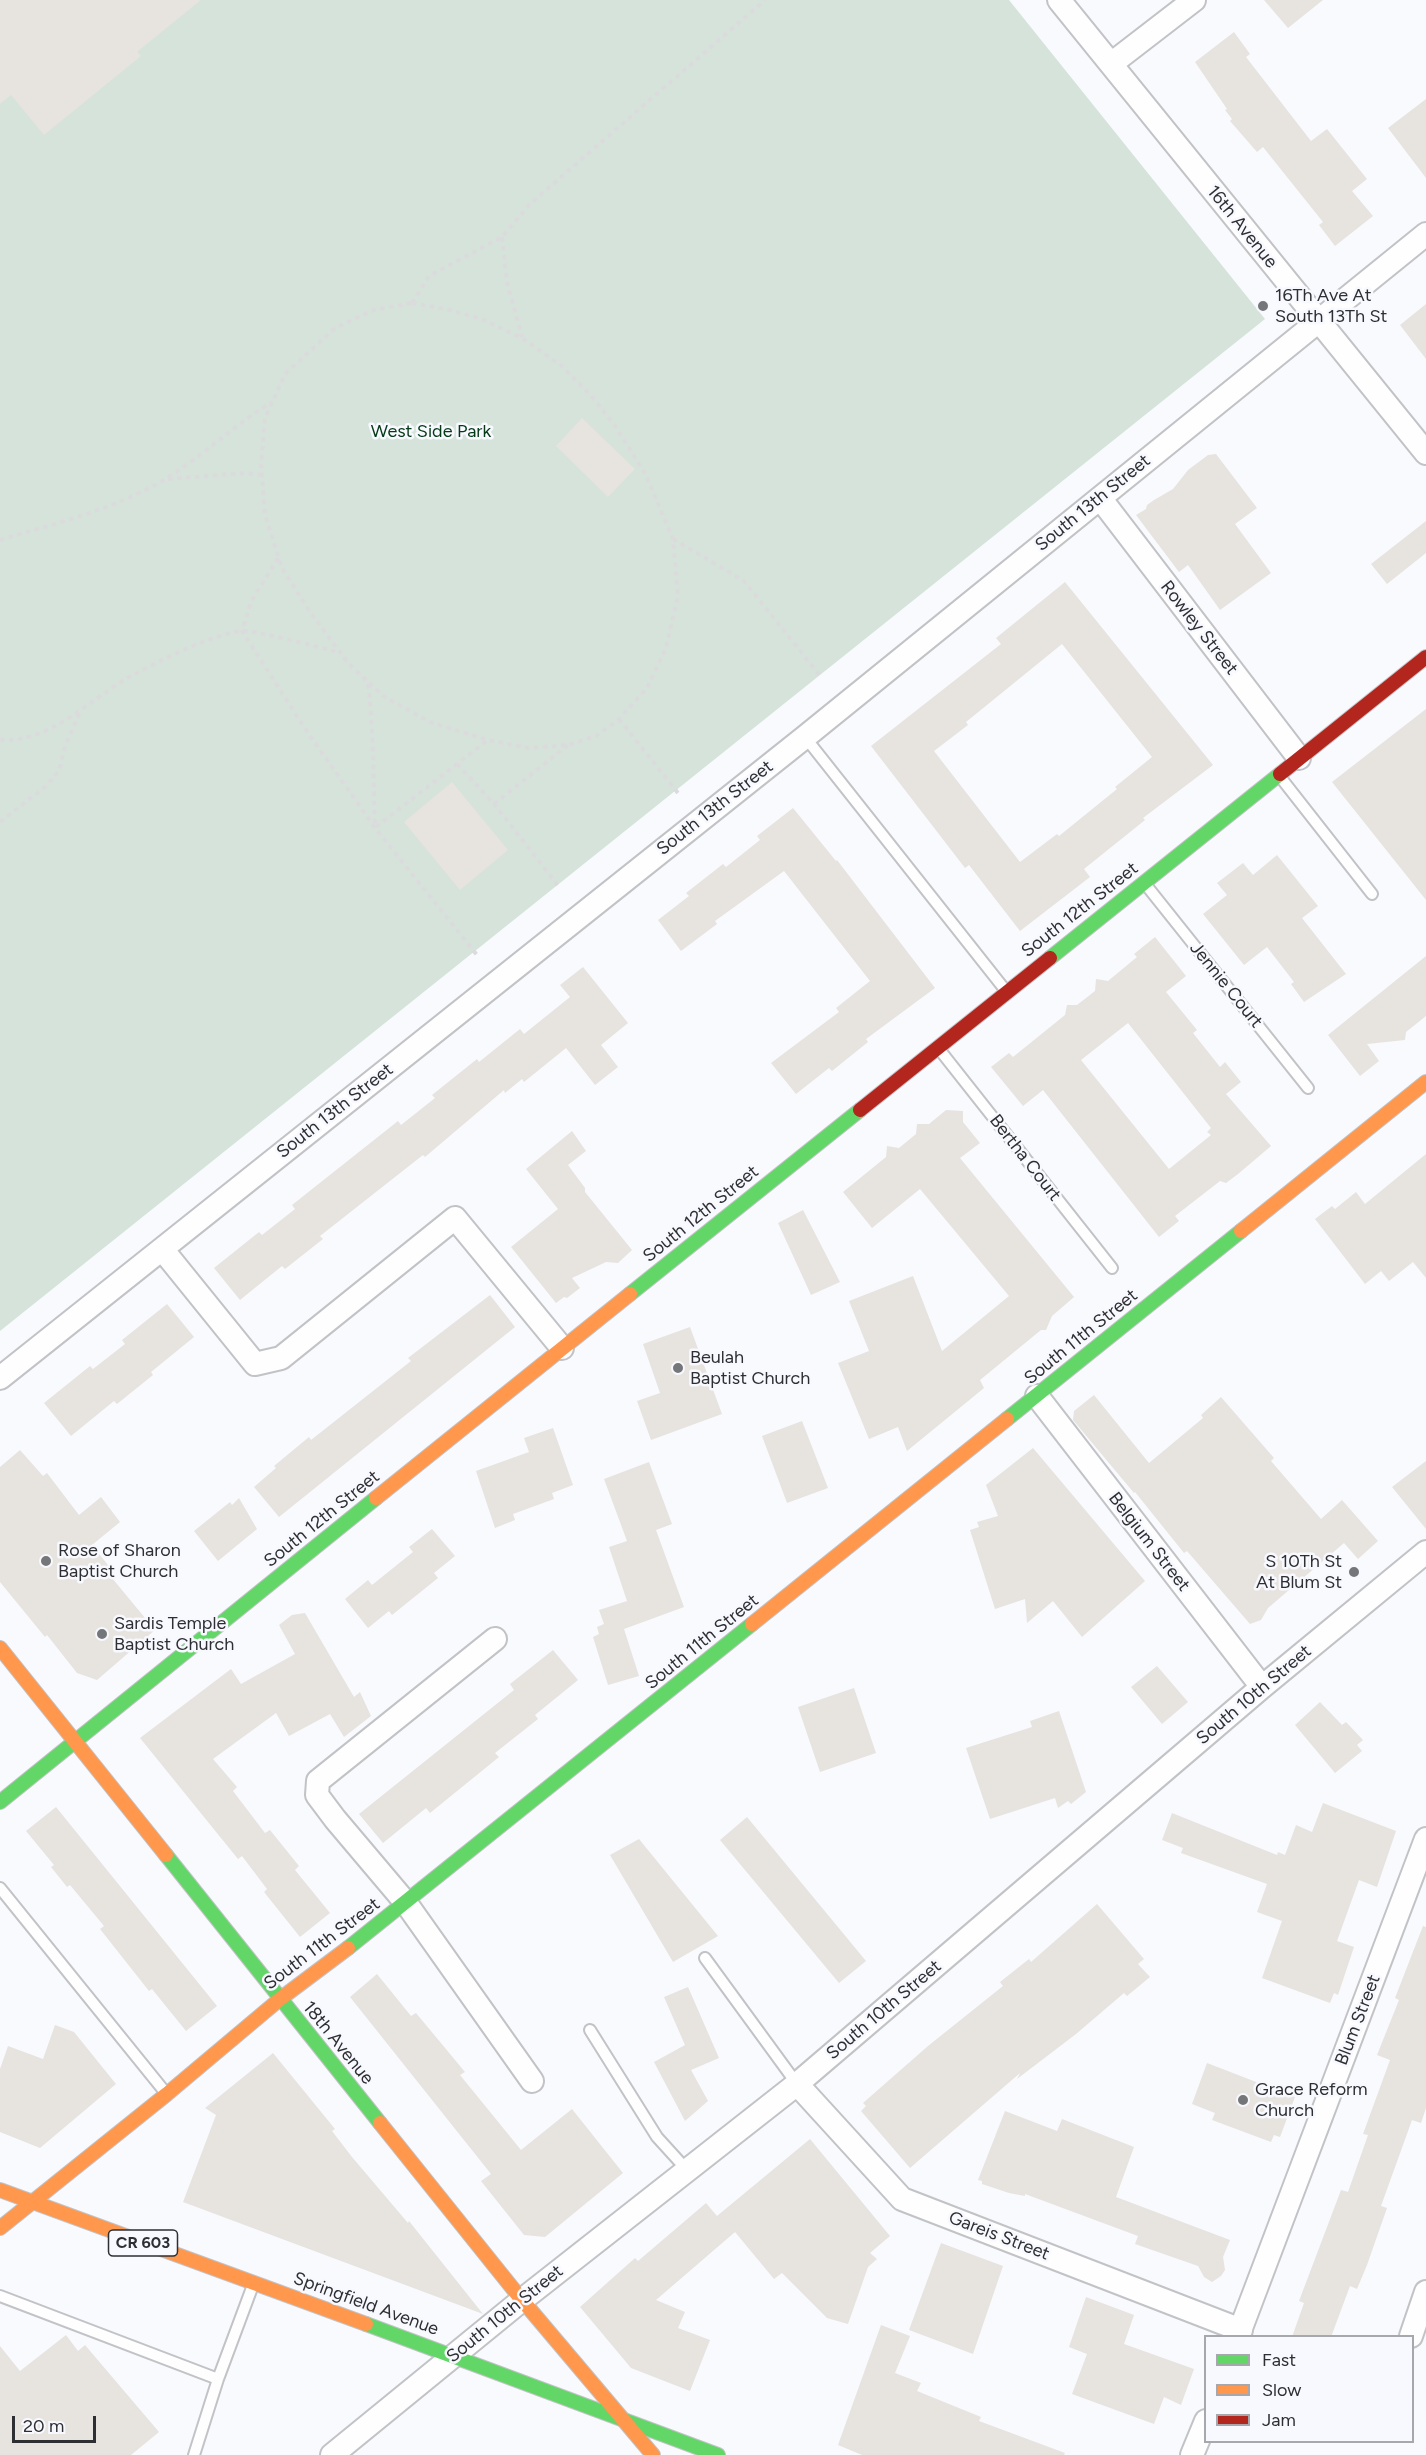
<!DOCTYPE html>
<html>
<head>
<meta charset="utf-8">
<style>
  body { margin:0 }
  #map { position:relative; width:1426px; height:2455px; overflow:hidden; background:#f9fafe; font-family:Figtree,sans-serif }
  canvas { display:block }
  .legend { position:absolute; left:1204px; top:2335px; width:210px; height:108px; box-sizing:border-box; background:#f8f9ff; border:2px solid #a7a8ad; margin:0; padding:8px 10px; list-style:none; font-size:18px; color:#2e2f32 }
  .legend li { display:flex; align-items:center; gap:12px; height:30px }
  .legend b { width:30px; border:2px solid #a7a8ad }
  .scale { position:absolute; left:12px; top:2416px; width:84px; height:27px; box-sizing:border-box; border:3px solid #2e2f32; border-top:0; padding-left:8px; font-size:18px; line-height:21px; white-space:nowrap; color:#2e2f32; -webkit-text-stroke:4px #f8f9ff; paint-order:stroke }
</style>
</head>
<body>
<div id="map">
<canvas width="1426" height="2455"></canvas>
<ul class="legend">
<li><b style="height:8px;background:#63d668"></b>Fast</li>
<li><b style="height:8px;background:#ff974d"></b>Slow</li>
<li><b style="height:8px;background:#b3261e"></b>Jam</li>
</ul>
<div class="scale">20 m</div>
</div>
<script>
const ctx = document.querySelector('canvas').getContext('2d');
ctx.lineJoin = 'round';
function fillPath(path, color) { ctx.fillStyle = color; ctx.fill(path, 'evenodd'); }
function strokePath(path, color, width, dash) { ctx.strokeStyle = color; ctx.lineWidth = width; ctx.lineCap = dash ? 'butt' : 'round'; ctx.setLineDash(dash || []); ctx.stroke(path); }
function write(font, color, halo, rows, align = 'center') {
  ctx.font = font + ' Figtree,sans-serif'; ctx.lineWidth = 5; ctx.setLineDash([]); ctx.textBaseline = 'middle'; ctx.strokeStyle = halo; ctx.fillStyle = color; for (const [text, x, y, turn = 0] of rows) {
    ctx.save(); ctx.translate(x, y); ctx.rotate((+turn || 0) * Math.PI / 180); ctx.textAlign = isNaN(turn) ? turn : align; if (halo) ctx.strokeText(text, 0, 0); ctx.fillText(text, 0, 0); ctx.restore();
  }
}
fillPath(new Path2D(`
  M 0,0 L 1009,0 L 1265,319 L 0,1331 Z`), '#d6e3da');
fillPath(new Path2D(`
  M 0,0 L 201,0 L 137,52 L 141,56 L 44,135 L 11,95 L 0,104 Z
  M 1264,0 L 1323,0 L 1288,28 Z
  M 1234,32 L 1250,54 L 1246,57 L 1311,141 L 1327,129 L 1367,179 L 1352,191 L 1373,216 L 1335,246 L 1319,225 L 1323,222 L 1263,147 L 1257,152 L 1230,121 L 1232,119 L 1225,110 L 1227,109 L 1195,62 Z
  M 1426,99 L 1426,178 L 1388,128 Z
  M 1426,304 L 1426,359 L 1400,325 Z
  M 582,418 L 635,469 L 608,497 L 556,446 Z
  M 1216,454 L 1257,508 L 1235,524 L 1271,573 L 1220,610 L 1188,565 L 1179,572 L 1136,515 L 1146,509 L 1147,505 L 1154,500 L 1173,489 L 1188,470 L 1208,455 Z
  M 1426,521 L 1426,553 L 1387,584 L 1371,564 Z
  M 1065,582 L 1213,765 L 1143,818 L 1145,820 L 1084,869 L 1090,877 L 1020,931 L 969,865 L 965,868 L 871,746 L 1001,644 L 996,638 ZM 1062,644 L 1152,757 L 1115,787 L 1117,789 L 1059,836 L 1057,834 L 1020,862 L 934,751 L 968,725 L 966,722 Z
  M 1426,709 L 1426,900 L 1332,782 Z
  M 452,782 L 508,850 L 460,890 L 404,822 Z
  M 793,808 L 836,861 L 837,860 L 935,988 L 866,1039 L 868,1042 L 832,1071 L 829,1068 L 796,1094 L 771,1063 L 839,1012 L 836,1008 L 870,981 L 784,871 L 715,921 L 717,924 L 681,951 L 658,920 L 689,896 L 686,893 L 723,864 L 726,867 L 760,840 L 757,836 Z
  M 1277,855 L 1318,906 L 1302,918 L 1346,974 L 1304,1002 L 1291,984 L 1294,982 L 1267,947 L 1244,965 L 1203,914 L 1227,895 L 1217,883 L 1243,863 L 1253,875 Z
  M 1155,937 L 1186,976 L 1166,992 L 1197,1030 L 1193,1033 L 1220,1067 L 1225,1062 L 1241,1082 L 1226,1094 L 1271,1146 L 1238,1174 L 1226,1183 L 1220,1181 L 1175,1216 L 1179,1221 L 1159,1237 L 1043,1090 L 1023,1106 L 991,1067 L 1009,1053 L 1013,1057 L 1065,1015 L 1067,1005 L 1077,1005 L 1095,991 L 1096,979 L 1108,981 L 1137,957 L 1134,954 ZM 1128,1023 L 1211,1128 L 1207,1132 L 1211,1135 L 1169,1169 L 1081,1060 Z
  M 1426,956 L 1426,1016 L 1406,1032 L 1405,1040 L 1367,1044 L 1379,1061 L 1360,1076 L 1328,1035 Z
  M 583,967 L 628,1023 L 601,1045 L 618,1067 L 595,1085 L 566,1048 L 524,1082 L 522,1079 L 505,1093 L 504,1090 L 425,1157 L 423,1155 L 320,1236 L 323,1239 L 285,1269 L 282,1266 L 240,1300 L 214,1268 L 259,1232 L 262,1235 L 295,1209 L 292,1205 L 398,1121 L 401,1125 L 435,1098 L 432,1095 L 477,1059 L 479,1062 L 520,1029 L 524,1034 L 570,997 L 560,985 Z
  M 946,1110 L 963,1111 L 963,1122 L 980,1143 L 960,1158 L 1074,1297 L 1052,1316 L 1046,1330 L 1041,1330 L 980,1380 L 984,1388 L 907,1451 L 898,1427 L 869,1439 L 838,1363 L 869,1351 L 849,1301 L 913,1276 L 942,1351 L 1009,1296 L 920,1189 L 872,1228 L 843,1192 L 886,1157 L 887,1146 L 899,1148 L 916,1134 L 917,1124 L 929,1124 Z
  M 572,1131 L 586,1151 L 568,1165 L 585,1188 L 585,1192 L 632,1250 L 618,1263 L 606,1262 L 572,1278 L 580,1288 L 567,1298 L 564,1297 L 556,1303 L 511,1247 L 558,1209 L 526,1169 Z
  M 1426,1154 L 1426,1278 L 1413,1262 L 1389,1281 L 1381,1271 L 1365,1284 L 1315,1219 L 1332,1206 L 1335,1209 L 1356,1192 L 1365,1204 Z
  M 803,1210 L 840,1282 L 811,1295 L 778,1223 Z
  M 490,1295 L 515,1327 L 279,1517 L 254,1487 L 276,1468 L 274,1466 L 309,1437 L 311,1440 L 411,1361 L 408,1358 Z
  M 167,1304 L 194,1337 L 151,1372 L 153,1375 L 117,1404 L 114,1401 L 71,1436 L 44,1403 L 90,1366 L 93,1369 L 125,1344 L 122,1340 Z
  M 690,1327 L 722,1414 L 651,1440 L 637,1401 L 660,1393 L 643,1344 Z
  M 1094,1395 L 1149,1463 L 1203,1418 L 1201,1415 L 1221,1397 L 1274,1458 L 1271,1461 L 1321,1519 L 1342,1500 L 1378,1541 L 1358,1559 L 1344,1543 L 1268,1608 L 1261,1620 L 1250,1624 L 1187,1551 L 1184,1553 L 1135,1492 L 1134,1493 L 1073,1420 L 1074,1411 Z
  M 802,1421 L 828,1488 L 787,1503 L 762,1436 Z
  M 553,1428 L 573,1485 L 552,1493 L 554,1499 L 513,1514 L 515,1520 L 495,1528 L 476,1471 L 529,1452 L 524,1438 Z
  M 1033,1448 L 1145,1581 L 1082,1637 L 1053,1601 L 1027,1623 L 1025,1599 L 995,1609 L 970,1530 L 979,1527 L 977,1522 L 998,1516 L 986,1485 Z
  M 20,1450 L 43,1476 L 47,1473 L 79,1515 L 101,1497 L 120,1522 L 92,1545 L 116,1575 L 112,1578 L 155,1630 L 97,1680 L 77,1673 L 47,1635 L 45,1637 L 0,1582 L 0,1467 Z
  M 1426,1461 L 1426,1529 L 1392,1487 Z
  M 649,1462 L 672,1524 L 656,1530 L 684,1607 L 624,1629 L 639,1676 L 608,1685 L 593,1637 L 599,1634 L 597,1627 L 604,1624 L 599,1610 L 627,1601 L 609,1547 L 627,1541 L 604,1479 Z
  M 239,1498 L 257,1529 L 218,1561 L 194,1531 L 230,1502 L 232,1505 Z
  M 432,1529 L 455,1556 L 434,1573 L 438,1578 L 392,1615 L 389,1611 L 368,1628 L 345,1599 L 368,1580 L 372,1585 L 413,1552 L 409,1547 Z
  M 305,1613 L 354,1697 L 360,1692 L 371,1716 L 344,1737 L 330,1714 L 289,1736 L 276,1713 L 213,1759 L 237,1787 L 233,1791 L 265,1833 L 270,1830 L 299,1866 L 295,1870 L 330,1913 L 300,1937 L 264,1892 L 267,1889 L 242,1856 L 238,1859 L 140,1738 L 231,1669 L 241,1684 L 295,1654 L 279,1625 L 292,1615 Z
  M 553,1650 L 578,1680 L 535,1715 L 538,1719 L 495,1753 L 499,1757 L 430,1813 L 426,1808 L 383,1843 L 359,1814 L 514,1690 L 510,1684 Z
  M 1157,1666 L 1188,1702 L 1162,1724 L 1131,1687 Z
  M 854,1688 L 876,1753 L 820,1772 L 798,1707 Z
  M 1320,1702 L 1342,1725 L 1346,1722 L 1363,1740 L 1357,1745 L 1362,1751 L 1335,1773 L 1295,1725 Z
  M 1059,1711 L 1086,1792 L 1071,1804 L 1068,1801 L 1058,1808 L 1055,1798 L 990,1819 L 966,1748 L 1032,1727 L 1030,1721 Z
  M 1323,1803 L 1396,1831 L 1377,1887 L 1359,1880 L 1337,1941 L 1354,1947 L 1338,1995 L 1334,1993 L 1330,2003 L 1262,1978 L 1282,1921 L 1257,1912 L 1267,1884 L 1181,1853 L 1183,1848 L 1162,1840 L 1172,1813 L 1277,1855 L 1278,1852 L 1285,1855 L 1296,1825 L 1312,1832 Z
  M 56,1807 L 217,2006 L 186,2031 L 152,1989 L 149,1991 L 100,1929 L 104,1926 L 70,1885 L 67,1887 L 51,1867 L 54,1865 L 26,1831 Z
  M 747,1817 L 866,1961 L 839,1983 L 720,1840 Z
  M 639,1839 L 718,1936 L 673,1962 L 610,1855 Z
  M 1097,1904 L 1144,1959 L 1138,1964 L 1150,1977 L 1127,1996 L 1124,1993 L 1076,2034 L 1017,2079 L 1020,2073 L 910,2168 L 861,2111 L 866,2106 L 863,2103 L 928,2046 L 1003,1986 L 1000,1982 L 1029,1959 L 1031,1962 Z
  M 1423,1926 L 1426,1927 L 1426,2108 L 1421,2123 L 1412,2120 L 1381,2206 L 1387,2208 L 1367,2265 L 1357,2289 L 1350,2286 L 1331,2337 L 1292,2337 L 1304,2303 L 1299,2301 L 1341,2190 L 1348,2192 L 1368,2135 L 1363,2134 L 1390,2060 L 1377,2055 L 1399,2000 L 1395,1998 Z
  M 377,1974 L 411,2016 L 416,2013 L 465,2072 L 460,2075 L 521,2150 L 572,2109 L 623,2173 L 545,2237 L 524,2235 L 481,2181 L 491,2174 L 350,1997 Z
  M 688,1987 L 719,2058 L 691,2070 L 708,2101 L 685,2121 L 654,2062 L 685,2045 L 664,1997 Z
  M 55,2025 L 74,2032 L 116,2084 L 40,2148 L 0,2132 L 0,2069 L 8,2046 L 43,2059 Z
  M 273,2053 L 335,2129 L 332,2131 L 352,2157 L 408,2223 L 409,2221 L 483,2314 L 183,2202 L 216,2115 L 205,2108 Z
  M 1207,2063 L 1295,2097 L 1280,2137 L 1274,2135 L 1271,2142 L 1212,2120 L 1215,2113 L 1192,2104 Z
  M 1005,2111 L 1057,2131 L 1062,2119 L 1134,2147 L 1116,2197 L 1230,2240 L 1223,2257 L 1225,2270 L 1221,2276 L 1212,2282 L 1204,2277 L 1198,2266 L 1135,2244 L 1138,2236 L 1025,2194 L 1025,2196 L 1009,2193 L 982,2184 L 982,2181 L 978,2180 Z
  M 810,2139 L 890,2236 L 870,2253 L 877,2259 L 868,2267 L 848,2324 L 827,2318 L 782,2273 L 774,2279 L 735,2232 L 656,2300 L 685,2312 L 678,2328 L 710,2340 L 690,2391 L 631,2368 L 580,2307 L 635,2258 L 638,2261 L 706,2203 L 717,2216 Z
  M 941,2243 L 1003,2266 L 973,2354 L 909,2330 Z
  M 1086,2297 L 1134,2315 L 1124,2344 L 1194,2369 L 1181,2405 L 1164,2397 L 1154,2424 L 1072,2394 L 1087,2354 L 1069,2347 Z
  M 881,2325 L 910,2336 L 895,2373 L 921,2383 L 917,2391 L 981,2417 L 979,2421 L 1065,2453 L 1064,2455 L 862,2455 L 838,2445 Z
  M 66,2335 L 78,2351 L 85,2345 L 159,2432 L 131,2455 L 0,2455 L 0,2346 L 20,2371 Z`), '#e7e3df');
const lane = new Path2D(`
  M 805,737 L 1006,991
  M 1281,778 L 1372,894
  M 1146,885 L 1308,1088
  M 939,1049 L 1112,1268
  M 0,1888 L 165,2092
  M 705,1958 L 797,2084
  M 590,2030 L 657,2137 L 687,2170
  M 0,2296 L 218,2379 L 253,2285
  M 194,2455 L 218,2379`);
const street = new Path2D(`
  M 1059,0 L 1426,453
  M 1111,64 L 1194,0
  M 1100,498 L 1299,758
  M 162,1249 L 255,1364 L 281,1358 L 455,1218 L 562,1348
  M 0,1378 L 805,737 L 1426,234
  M 1037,1396 L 1262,1687
  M 495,1639 L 318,1781 L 317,1795 L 335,1819 L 406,1903 L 532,2081
  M 797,2084 L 902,2199 L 1241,2330
  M 1238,2336 L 1426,1839
  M 1411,2336 L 1426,2292
  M 332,2455 L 522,2300 L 797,2084 L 1262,1687 L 1426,1552
  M 1192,2455 L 1206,2421`);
const fast = new Path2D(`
  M 1050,958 L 1280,774
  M 630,1294 L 860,1110
  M 1007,1419 L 1241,1231
  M 0,1802 L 376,1498
  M 166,1855 L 380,2123
  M 348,1948 L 752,1624
  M 366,2324 L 718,2455`);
const slow = new Path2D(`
  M 1241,1231 L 1426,1082
  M 376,1498 L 630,1294
  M 752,1624 L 1007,1419
  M 0,1648 L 166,1855
  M 380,2123 L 522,2300 L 653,2455
  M 0,2190 L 366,2324
  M 0,2228 L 167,2094 L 280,1999 L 348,1948`);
const jam = new Path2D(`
  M 1280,774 L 1426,657
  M 860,1110 L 1050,958`);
strokePath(lane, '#c2c3c6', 14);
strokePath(street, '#c2c3c6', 26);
strokePath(fast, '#c2c3c6', 16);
strokePath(slow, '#c2c3c6', 16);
strokePath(jam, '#c2c3c6', 16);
strokePath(new Path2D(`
  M 502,237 L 507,282 L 522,337
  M 412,303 L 450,310 L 484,320 L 522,338 L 563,367 L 595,400 L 615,426 L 646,475 L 673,539 L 678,596 L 666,648 L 647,688 L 619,719 L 596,736 L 568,745 L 528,748 L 488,740 L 430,722 L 383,696 L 348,663 L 310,612 L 282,568 L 265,515 L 261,464 L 265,418 L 285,374 L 335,328 L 374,310 Z
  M 412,303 L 429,276 L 502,237 L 530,204 L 765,0
  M 168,479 L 245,473 L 262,475
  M 673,539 L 744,581 L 822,678
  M 0,540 C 46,526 96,514 139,493 C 188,471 226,430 272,402
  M 278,558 L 251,602 L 242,631 L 306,730 L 375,828 L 477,955
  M 368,684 C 374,731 373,778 375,826
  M 619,719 L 678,793
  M 0,740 C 52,743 90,698 133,675 C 165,658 204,638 240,631 C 253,629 320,648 338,652
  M 457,764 L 494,804 L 560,888
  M 494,804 L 568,745
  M 0,822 L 45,787 L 59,771 L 65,746 L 81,710
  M 376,827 L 488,740`), '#dbdbdd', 4, [4.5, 4.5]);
strokePath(lane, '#fefeff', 10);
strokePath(street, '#fefeff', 22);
strokePath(fast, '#63d668', 14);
strokePath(slow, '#ff974d', 14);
strokePath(jam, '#b3261e', 14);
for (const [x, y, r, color] of [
  [1263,306,6,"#757679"],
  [678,1368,6,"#757679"],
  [46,1561,6,"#757679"],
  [1354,1572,6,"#757679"],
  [102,1634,6,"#757679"],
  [1243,2100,6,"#757679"]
]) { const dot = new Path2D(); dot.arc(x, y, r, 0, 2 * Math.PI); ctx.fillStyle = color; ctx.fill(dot); strokePath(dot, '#f8f9ff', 2); }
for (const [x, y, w] of [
  [143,2243,69]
]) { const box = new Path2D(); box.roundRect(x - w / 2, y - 13, w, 26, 4.5); ctx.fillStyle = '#f8f9ff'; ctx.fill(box); strokePath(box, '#2e2f32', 1.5); }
write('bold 16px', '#2e2f32', null, [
  ["CR 603",143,2243]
]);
write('18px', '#2e2f32', '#f8f9ff', [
  ["16th Avenue",1242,227,51],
  ["South 13th Street",1093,503,-39],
  ["Rowley Street",1199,628,52],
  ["South 13th Street",715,808,-38],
  ["South 12th Street",1080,910,-38],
  ["Jennie Court",1226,985,51],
  ["South 13th Street",335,1111,-38],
  ["Bertha Court",1025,1158,52],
  ["South 12th Street",701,1214,-39],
  ["South 11th Street",1081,1337,-39],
  ["South 12th Street",322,1519,-39],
  ["Belgium Street",1149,1542,52],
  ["South 11th Street",702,1642,-39],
  ["South 10th Street",1254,1695,-40],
  ["South 11th Street",322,1944,-37],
  ["South 10th Street",884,2010,-40],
  ["Blum Street",1358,2020,-69],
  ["18th Avenue",338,2043,51],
  ["Gareis Street",999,2236,21],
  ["Springfield Avenue",366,2304,20],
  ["South 10th Street",505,2314,-39]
]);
write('18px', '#2e2f32', '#f8f9ff', [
  ["16Th Ave At",1275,296],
  ["South 13Th St",1275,317],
  ["Beulah",690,1358],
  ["Baptist Church",690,1379],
  ["Rose of Sharon",58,1551],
  ["Baptist Church",58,1572],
  ["S 10Th St",1342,1562,"right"],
  ["At Blum St",1342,1583,"right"],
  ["Sardis Temple",114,1624],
  ["Baptist Church",114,1645],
  ["Grace Reform",1255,2090],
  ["Church",1255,2111]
], 'left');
write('18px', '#053a17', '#f8f9ff', [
  ["West Side Park",431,432]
]);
</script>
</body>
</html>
